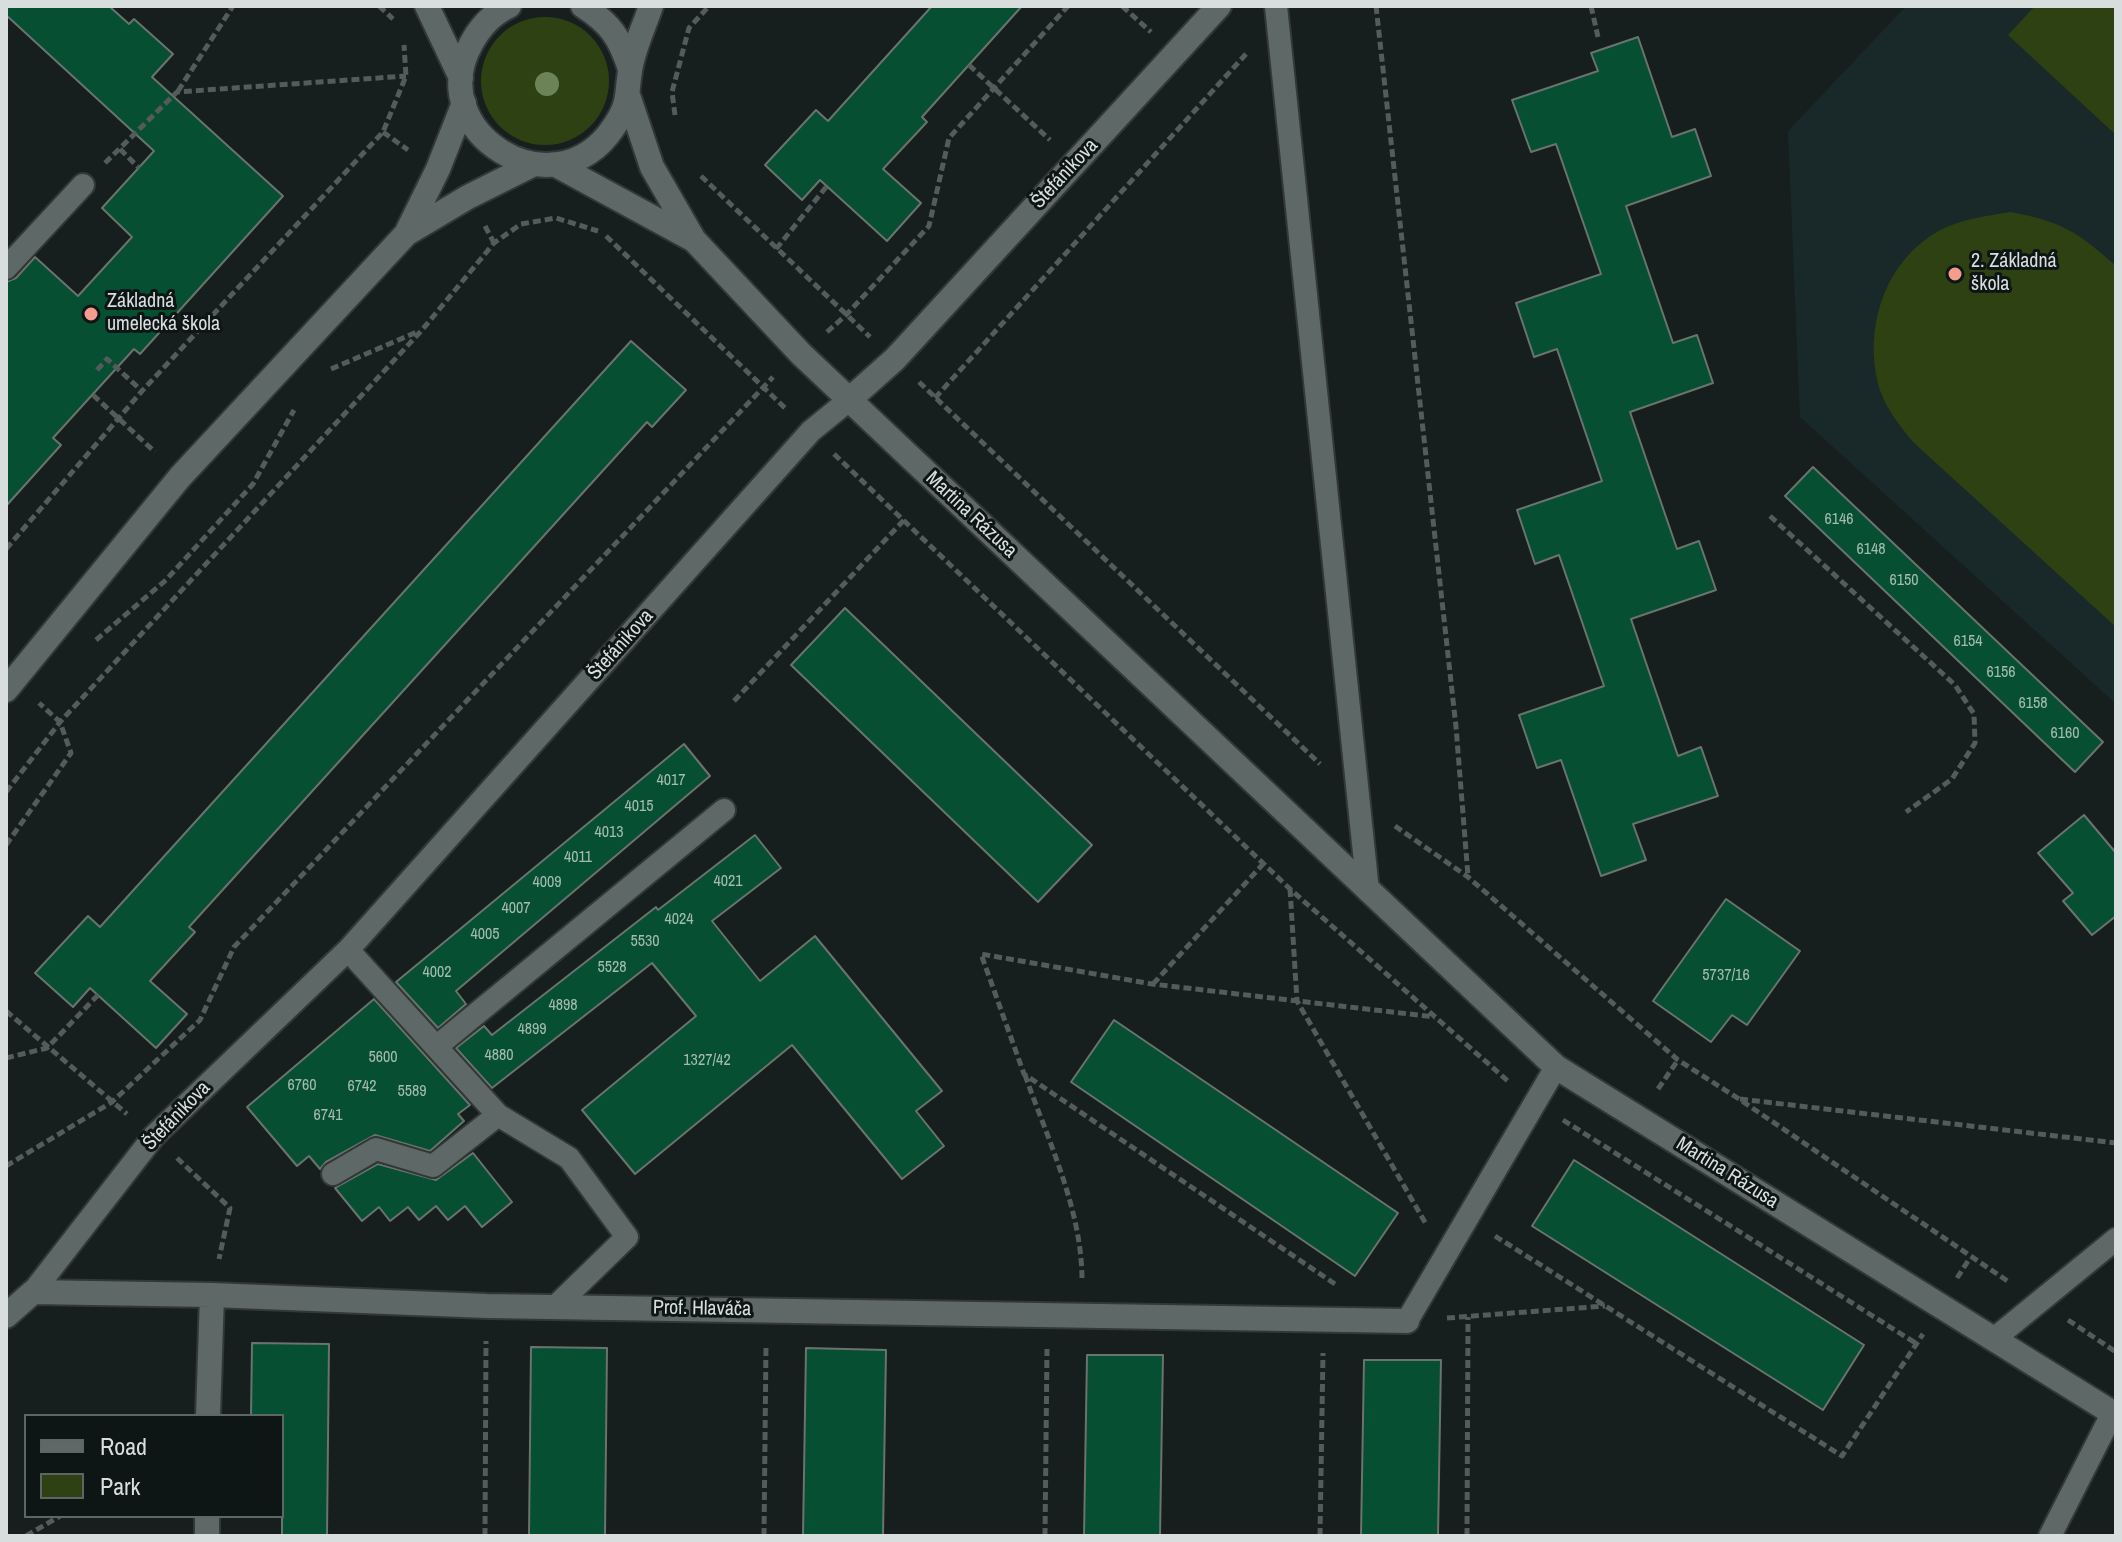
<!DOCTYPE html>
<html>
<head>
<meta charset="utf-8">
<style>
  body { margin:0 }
  #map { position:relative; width:2122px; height:1542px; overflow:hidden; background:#161e1e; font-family:"Archivo Narrow",sans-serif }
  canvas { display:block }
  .frame { position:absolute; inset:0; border:8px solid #d8dedd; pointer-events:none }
  .legend { position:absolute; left:24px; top:1414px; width:260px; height:104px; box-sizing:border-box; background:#0d1515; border:2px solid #5e6565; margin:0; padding:10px 14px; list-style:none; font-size:24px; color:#d8dedd }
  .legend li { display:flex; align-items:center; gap:16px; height:40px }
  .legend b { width:40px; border:2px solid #5e6565 }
</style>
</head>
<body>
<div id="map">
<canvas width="2122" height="1542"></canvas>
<div class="frame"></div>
<ul class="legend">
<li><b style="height:10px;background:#5e6867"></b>Road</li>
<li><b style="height:22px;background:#2e4113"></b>Park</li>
</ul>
</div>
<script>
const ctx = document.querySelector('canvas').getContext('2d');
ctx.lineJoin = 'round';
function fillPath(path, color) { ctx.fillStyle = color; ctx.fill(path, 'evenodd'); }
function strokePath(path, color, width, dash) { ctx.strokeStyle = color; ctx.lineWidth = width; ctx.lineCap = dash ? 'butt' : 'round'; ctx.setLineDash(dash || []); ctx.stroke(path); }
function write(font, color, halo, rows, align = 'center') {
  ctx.font = font + ' "Archivo Narrow",sans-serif'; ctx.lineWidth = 6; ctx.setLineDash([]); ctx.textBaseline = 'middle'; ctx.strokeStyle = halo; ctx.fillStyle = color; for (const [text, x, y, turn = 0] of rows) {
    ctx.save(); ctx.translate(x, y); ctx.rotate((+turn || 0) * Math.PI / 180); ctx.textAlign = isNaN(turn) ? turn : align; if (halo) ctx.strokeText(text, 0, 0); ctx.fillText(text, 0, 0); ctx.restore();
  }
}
fillPath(new Path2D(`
  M 1906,6 L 2116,6 L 2116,704 L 1800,417 L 1788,131 Z`), '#192929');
fillPath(new Path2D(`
  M 2035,6 L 2116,6 L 2116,135 L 2008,35 Z
  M481 81a64 64 0 1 1 128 0a64 64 0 1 1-128 0Z
  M 2010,212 C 2061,221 2078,232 2116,266 L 2116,627 L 1913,442 C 1899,425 1884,406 1878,384 C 1865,330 1882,270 1929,237 C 1953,220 1981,217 2010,212 Z`), '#2e4113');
const building = new Path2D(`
  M 6,6 L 109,6 L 129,24 L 134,19 L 173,54 L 152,77 L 283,196 L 140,354 L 134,349 L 53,438 L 61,445 L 6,506 L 6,282 L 16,278 L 35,257 L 78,296 L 132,237 L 102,208 L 154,151 L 6,15 Z
  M 932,6 L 1022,6 L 922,117 L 927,122 L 883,169 L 921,203 L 887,241 L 820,180 L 802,200 L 765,165 L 816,110 L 828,121 Z
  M 1638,37 L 1672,137 L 1695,129 L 1711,176 L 1626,206 L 1673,343 L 1697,335 L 1713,383 L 1630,412 L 1677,549 L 1699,541 L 1716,590 L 1631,619 L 1678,756 L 1701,747 L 1718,796 L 1633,824 L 1646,860 L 1601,876 L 1561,760 L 1537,768 L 1519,715 L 1604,686 L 1559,555 L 1535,564 L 1517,510 L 1602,481 L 1557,349 L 1534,357 L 1516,303 L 1601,274 L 1556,144 L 1531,152 L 1512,100 L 1598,71 L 1591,53 Z
  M 631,341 L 686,390 L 652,427 L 647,422 L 189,927 L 195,932 L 150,981 L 187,1014 L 156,1048 L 90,988 L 73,1007 L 35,973 L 88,916 L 100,927 Z
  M 1813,467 L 2103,742 L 2075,772 L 1785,496 Z
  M 845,608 L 1092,845 L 1038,902 L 791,665 Z
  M 684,744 L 710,776 L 456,991 L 466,1004 L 438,1028 L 396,982 Z
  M 2084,815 L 2116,853 L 2116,916 L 2092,935 L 2063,901 L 2073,893 L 2038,853 Z
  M 755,835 L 781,868 L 712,921 L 760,981 L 815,936 L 942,1091 L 916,1111 L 944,1146 L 902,1179 L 792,1045 L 635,1174 L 582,1110 L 696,1016 L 652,963 L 492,1088 L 456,1048 L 484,1026 L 492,1035 L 656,907 L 658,910 Z
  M 1726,899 L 1800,951 L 1747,1025 L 1732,1015 L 1711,1042 L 1653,1001 Z
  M 374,999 L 470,1105 L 458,1114 L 464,1121 L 430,1151 L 375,1135 L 326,1162 L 320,1169 L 309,1156 L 297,1166 L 247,1107 Z
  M 1114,1020 L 1398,1213 L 1355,1276 L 1071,1082 Z
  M 473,1153 L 512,1202 L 482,1227 L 465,1206 L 448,1220 L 436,1206 L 419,1220 L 408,1207 L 390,1221 L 379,1207 L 362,1221 L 335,1188 L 378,1164 L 436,1180 Z
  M 1574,1160 L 1864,1345 L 1823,1410 L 1532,1226 Z
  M 252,1343 L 329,1344 L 327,1536 L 282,1536 L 282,1416 L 251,1416 Z
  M 531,1347 L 607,1348 L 605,1536 L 529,1536 Z
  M 806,1348 L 886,1350 L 883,1536 L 803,1536 Z
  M 1087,1355 L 1163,1355 L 1160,1536 L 1084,1536 Z
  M 1364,1360 L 1441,1360 L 1438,1536 L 1361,1536 Z`);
fillPath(building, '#064f33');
strokePath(building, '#6b736e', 2);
const lane = new Path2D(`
  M 1276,6 L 1368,891
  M 6,268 L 83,185
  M 348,950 L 498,1115 L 569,1158 L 627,1237 L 555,1307
  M 436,1047 L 724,810
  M 333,1174 L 376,1149 L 433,1166 L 498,1115
  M 33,1292 L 154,1136 L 348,950 L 811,431 L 849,400
  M 1407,1321 L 1556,1067
  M 1995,1338 L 2116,1239
  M 2050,1536 L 2113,1412`);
const street = new Path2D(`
  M 427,6 L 461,78
  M 509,6 C 492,14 480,27 471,44 C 422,132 554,215 613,128 C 630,104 626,96 630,71 C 633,49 644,27 651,6
  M 583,6 C 611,24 620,38 630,69
  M 629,98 L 652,167 L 694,240 L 801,354 L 1556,1067 L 2116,1415
  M 556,165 L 692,239
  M 406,234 L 438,169 L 464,103
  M 849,400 L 895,359 L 1219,6
  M 6,690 L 180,477 L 406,234 L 468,197 L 532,165
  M 6,1316 L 33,1292 L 212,1295 L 487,1306 L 1407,1321
  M 208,1416 L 212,1295
  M 207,1536 L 207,1516`);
strokePath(lane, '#323737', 26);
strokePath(street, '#323737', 28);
strokePath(new Path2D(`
  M 379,6 L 393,19
  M 1122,6 L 1151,32
  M 1376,6 L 1456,727 L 1468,876
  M 1591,6 L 1598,37
  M 969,65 L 1050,140
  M 178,91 L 233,6
  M 675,115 L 672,92 L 689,28 L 709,6
  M 383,132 L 408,150
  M 120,149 L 139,168
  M 105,163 L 177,92 L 406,76
  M 701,176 L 870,337
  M 485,226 L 494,243
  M 606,236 L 786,409
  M 776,249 L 827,186
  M 827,332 L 845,316 L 929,226 L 949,138 L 1068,6
  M 331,369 L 417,332
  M 97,370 L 107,359 L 142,391
  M 919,382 L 1320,764
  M 93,395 L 155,452
  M 935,398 L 1246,54
  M 834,454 L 1290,889 L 1509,1082
  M 1770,516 L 1955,685 L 1974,714 L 1975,743 L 1952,779 L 1906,812
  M 6,549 L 142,391 L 383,132 L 406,76 L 404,45
  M 96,640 L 166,580 L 253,484 L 294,410
  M 734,701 L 904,520
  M 6,792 L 60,722 L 422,330 L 494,243 L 521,224 L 556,218 L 598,231
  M 1395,826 L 1468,877 L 1678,1060 L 1739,1099 L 2009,1282
  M 6,845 L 71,753 L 60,722 L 39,703
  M 1290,889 L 1297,1001 L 1426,1224
  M 1153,984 L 1264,863
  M 6,1011 L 127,1114
  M 6,1058 L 47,1048 L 98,995
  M 1025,1075 C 1048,1140 1082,1210 1082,1280
  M 1658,1089 L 1678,1060
  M 1740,1099 L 2116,1143
  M 1563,1120 L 1917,1344
  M 177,1158 L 230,1208 L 219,1259
  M 6,1166 L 112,1102 L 200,1020 L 234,947 L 773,377
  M 1495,1236 L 1842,1456 L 1923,1334
  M 1957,1278 L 1970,1258
  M 1335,1284 L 1024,1074 L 981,954 L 1152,984 L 1435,1017
  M 1447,1318 L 1605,1306
  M 2068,1320 L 2116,1352
  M 26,1536 L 60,1516
  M 485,1536 L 486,1341
  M 764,1536 L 766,1345
  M 1045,1536 L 1047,1349
  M 1320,1536 L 1323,1353
  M 1467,1536 L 1468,1317`), '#535b5b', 5, [8, 4]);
strokePath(lane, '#5e6867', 22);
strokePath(street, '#5e6867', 24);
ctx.fillStyle = '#6c8357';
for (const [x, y] of [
  [547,84]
]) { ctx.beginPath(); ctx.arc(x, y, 12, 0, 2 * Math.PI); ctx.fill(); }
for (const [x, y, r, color] of [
  [1955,274,8,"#f49d8c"],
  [91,314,8,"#f49d8c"]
]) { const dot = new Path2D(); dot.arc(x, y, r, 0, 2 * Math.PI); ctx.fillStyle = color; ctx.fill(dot); strokePath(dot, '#0d1515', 3); }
write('16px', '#a4bab2', null, [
  ["6146",1839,520],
  ["6148",1871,550],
  ["6150",1904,581],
  ["6154",1968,642],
  ["6156",2001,673],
  ["6158",2033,704],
  ["6160",2065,734],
  ["4017",671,781],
  ["4015",639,807],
  ["4013",609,833],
  ["4011",578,858],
  ["4021",728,882],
  ["4009",547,883],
  ["4007",516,909],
  ["4024",679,920],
  ["4005",485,935],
  ["5530",645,942],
  ["5528",612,968],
  ["4002",437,973],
  ["5737/16",1726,976],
  ["4898",563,1006],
  ["4899",532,1030],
  ["4880",499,1056],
  ["5600",383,1058],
  ["1327/42",707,1061],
  ["6760",302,1086],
  ["6742",362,1087],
  ["5589",412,1092],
  ["6741",328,1116]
]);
write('20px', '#d8dedd', '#0d1515', [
  ["Štefánikova",1065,174,-47],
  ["Martina Rázusa",971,515,43],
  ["Štefánikova",621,645,-48],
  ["Štefánikova",177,1116,-46],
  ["Martina Rázusa",1727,1173,32],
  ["Prof. Hlaváča",702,1309,1]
]);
write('20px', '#d8dedd', '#0d1515', [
  ["2. Základná",1971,262],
  ["škola",1971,285],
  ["Základná",107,302],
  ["umelecká škola",107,325]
], 'left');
</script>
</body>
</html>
